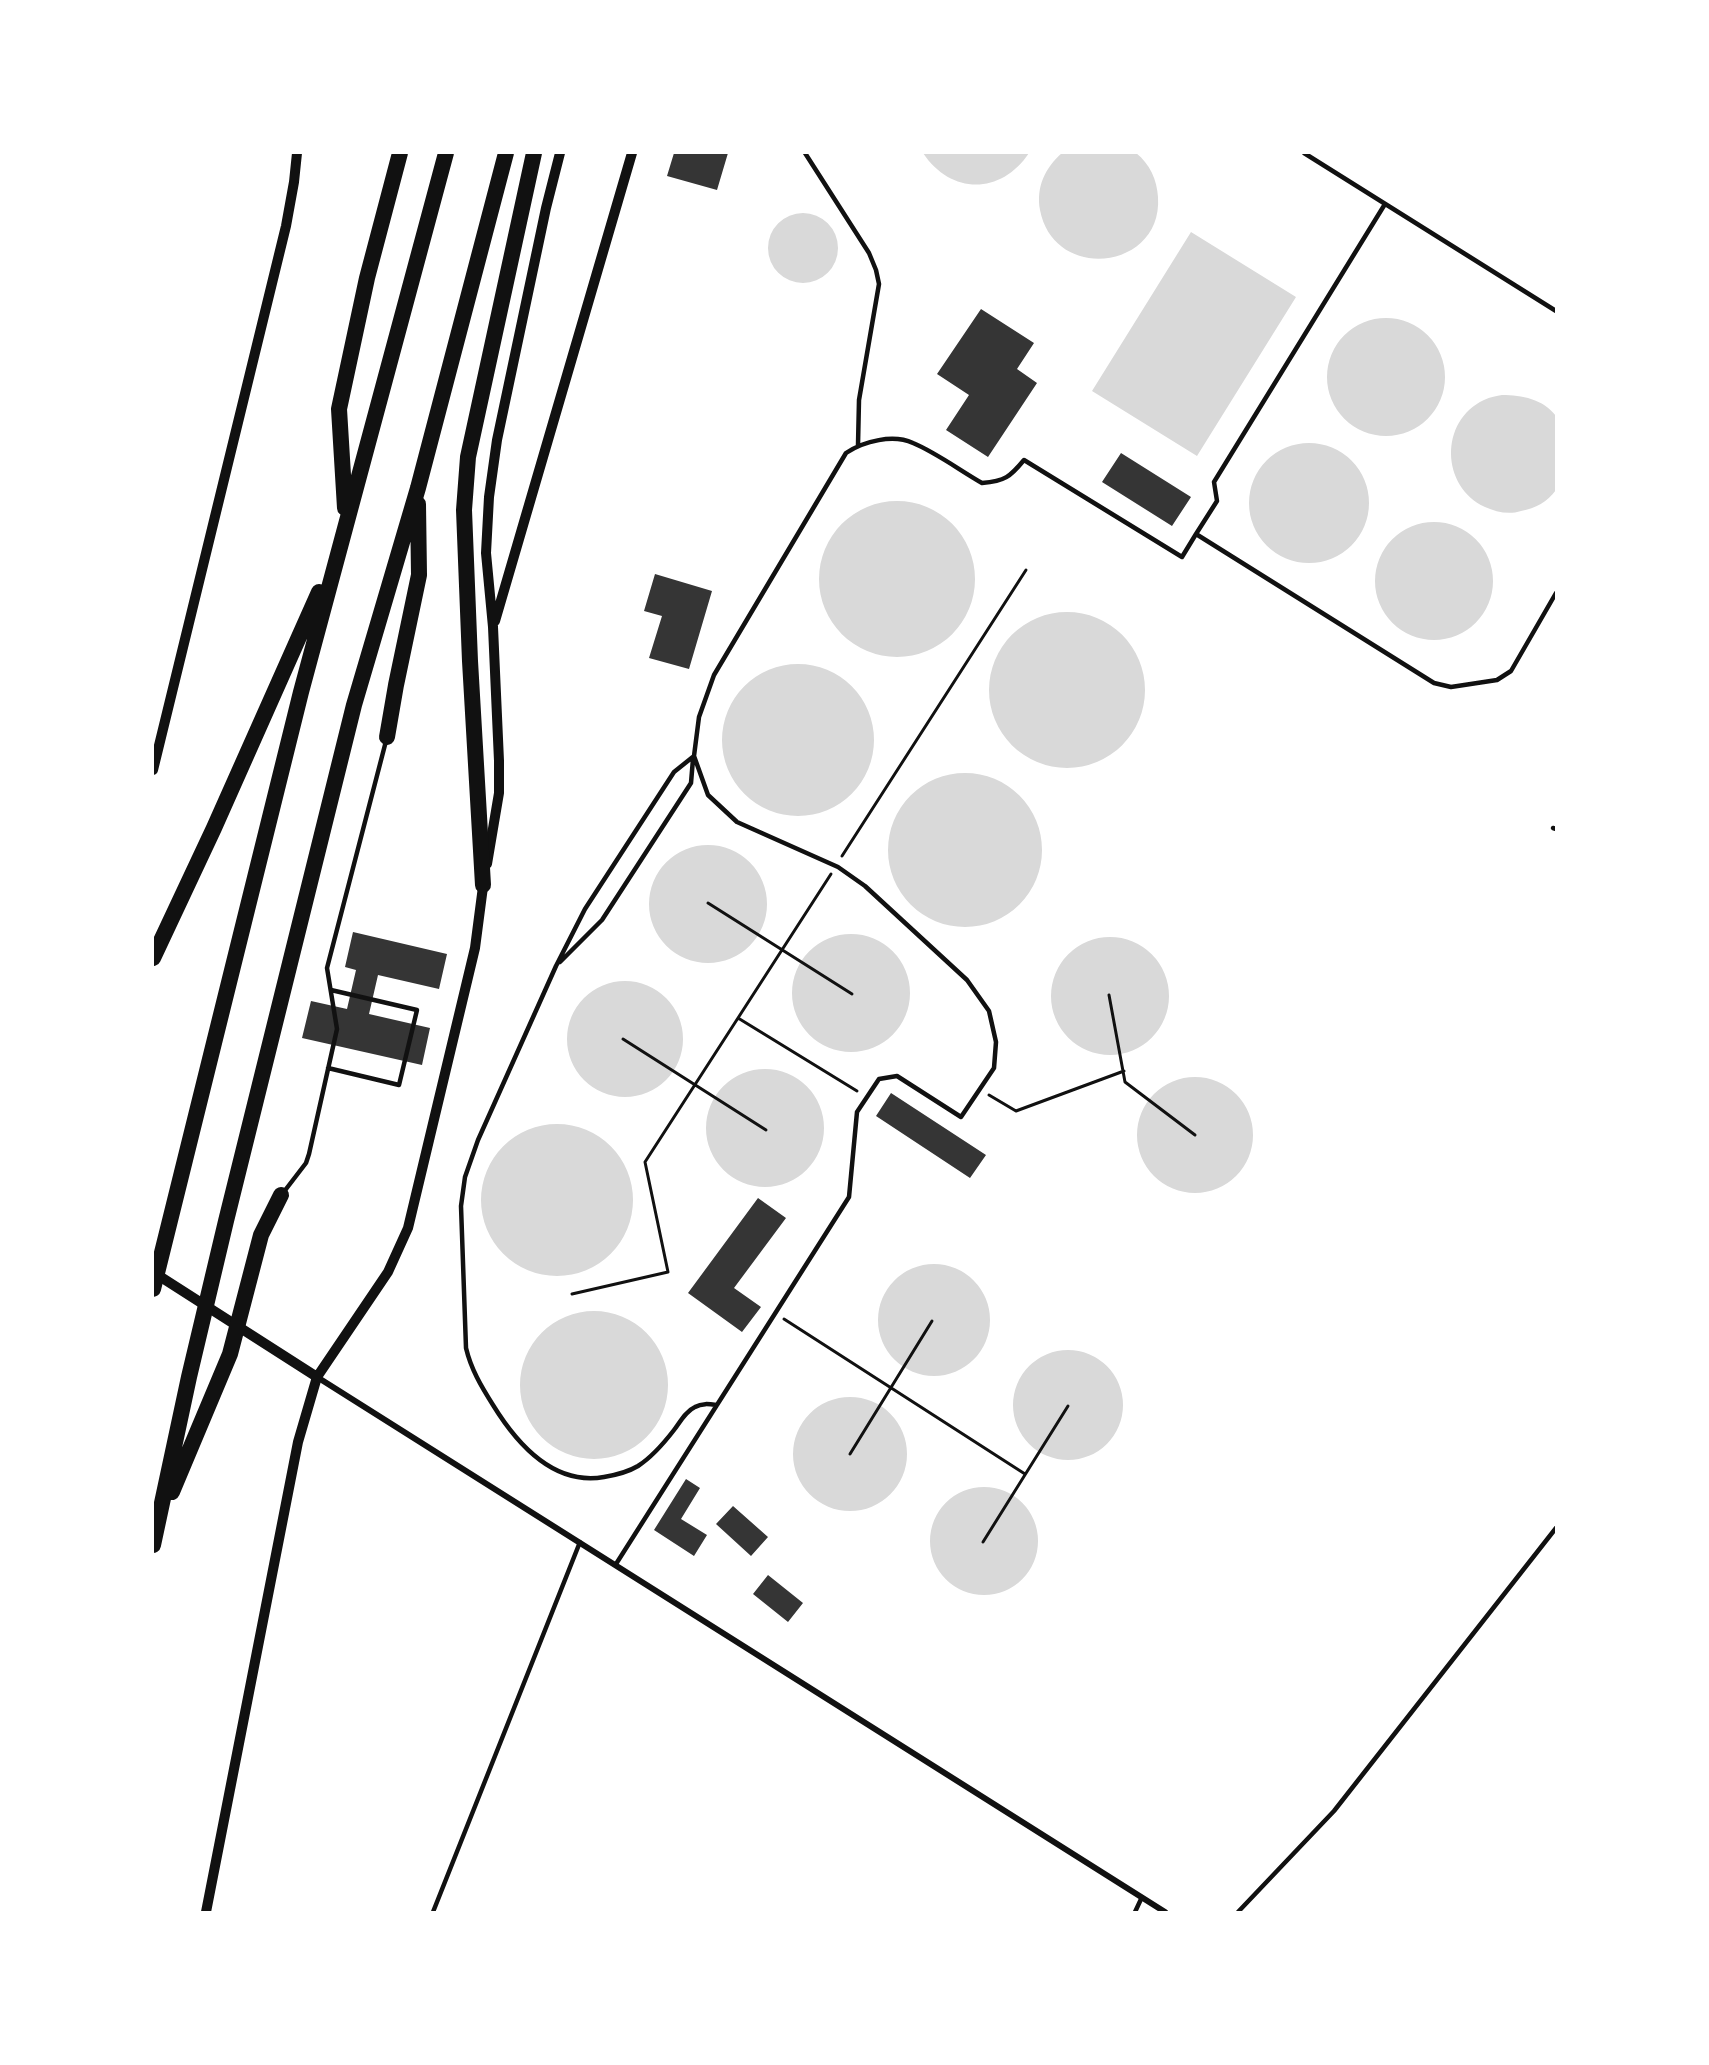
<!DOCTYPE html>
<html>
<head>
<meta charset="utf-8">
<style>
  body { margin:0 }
  #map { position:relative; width:1709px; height:2065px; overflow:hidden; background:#fff; font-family:"Nunito Sans",sans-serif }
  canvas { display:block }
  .frame { position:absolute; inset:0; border:154px solid #fff; pointer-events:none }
</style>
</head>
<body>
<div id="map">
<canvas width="1709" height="2065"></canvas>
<div class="frame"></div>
</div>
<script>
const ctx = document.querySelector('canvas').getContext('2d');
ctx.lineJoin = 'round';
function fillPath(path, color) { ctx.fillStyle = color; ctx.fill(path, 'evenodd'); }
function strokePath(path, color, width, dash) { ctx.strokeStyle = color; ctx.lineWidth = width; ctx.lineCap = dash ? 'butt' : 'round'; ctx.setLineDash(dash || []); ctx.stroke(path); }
fillPath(new Path2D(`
  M 923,153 L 1029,153 C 1001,195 951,195 923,153 Z
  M 1062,153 L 1136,153 C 1150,164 1157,180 1158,197 C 1163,270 1054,283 1040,210 C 1036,187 1045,168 1062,153 Z
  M768 248a35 35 0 1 1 70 0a35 35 0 1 1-70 0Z
  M 1191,232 L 1296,297 L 1197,456 L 1092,391 Z
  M1327 377a59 59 0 1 1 118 0a59 59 0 1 1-118 0Z
  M 1502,395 C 1522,395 1543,399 1556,416 L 1556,490 C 1547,502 1536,508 1521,511 C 1509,515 1496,512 1485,507 C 1441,487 1439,421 1484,400 C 1490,397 1497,396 1502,395 Z
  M1249 503a60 60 0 1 1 120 0a60 60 0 1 1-120 0Z
  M819 579a78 78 0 1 1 156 0a78 78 0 1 1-156 0Z
  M1375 581a59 59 0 1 1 118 0a59 59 0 1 1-118 0Z
  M989 690a78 78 0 1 1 156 0a78 78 0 1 1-156 0Z
  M722 740a76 76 0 1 1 152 0a76 76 0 1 1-152 0Z
  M888 850a77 77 0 1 1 154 0a77 77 0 1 1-154 0Z
  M649 904a59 59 0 1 1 118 0a59 59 0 1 1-118 0Z
  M792 993a59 59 0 1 1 118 0a59 59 0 1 1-118 0Z
  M1051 996a59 59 0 1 1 118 0a59 59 0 1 1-118 0Z
  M567 1039a58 58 0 1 1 116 0a58 58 0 1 1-116 0Z
  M706 1128a59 59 0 1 1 118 0a59 59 0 1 1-118 0Z
  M1137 1135a58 58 0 1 1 116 0a58 58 0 1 1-116 0Z
  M481 1200a76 76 0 1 1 152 0a76 76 0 1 1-152 0Z
  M878 1320a56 56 0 1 1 112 0a56 56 0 1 1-112 0Z
  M520 1385a74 74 0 1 1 148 0a74 74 0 1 1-148 0Z
  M1013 1405a55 55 0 1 1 110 0a55 55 0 1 1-110 0Z
  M793 1454a57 57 0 1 1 114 0a57 57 0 1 1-114 0Z
  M930 1541a54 54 0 1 1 108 0a54 54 0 1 1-108 0Z`), '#d9d9d9');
fillPath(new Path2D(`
  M 674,153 L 728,153 L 717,190 L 667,176 Z
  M 981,309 L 1034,343 L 1017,369 L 1037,383 L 988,457 L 946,430 L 969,395 L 937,374 Z
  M 1121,453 L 1191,497 L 1172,526 L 1102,482 Z
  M 655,574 L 712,591 L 689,669 L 649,658 L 662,616 L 644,611 Z
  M 353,932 L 447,954 L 439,989 L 378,975 L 369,1014 L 430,1028 L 422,1065 L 302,1038 L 311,1001 L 347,1009 L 356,970 L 345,967 Z
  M 891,1093 L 986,1155 L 970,1178 L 876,1116 Z
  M 758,1198 L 786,1218 L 734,1288 L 761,1307 L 742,1332 L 688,1293 Z
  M 686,1479 L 700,1488 L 681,1519 L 707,1535 L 694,1556 L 654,1530 Z
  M 733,1506 L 768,1537 L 751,1556 L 716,1524 Z
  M 768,1575 L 803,1603 L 788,1622 L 753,1594 Z`), '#353535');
strokePath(new Path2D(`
  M 842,856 L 1026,570
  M 708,903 L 852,994
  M 1109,995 L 1125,1082 L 1195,1135
  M 738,1018 L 857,1091
  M 623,1039 L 766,1130
  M 989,1095 L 1016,1111 L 1124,1071
  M 572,1294 L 668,1272 L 645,1162 L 831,874
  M 784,1319 L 1025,1474
  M 850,1454 L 932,1321
  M 983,1542 L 1068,1406`), '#111', 3);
strokePath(new Path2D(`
  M 805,153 L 869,253 L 876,270 L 879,284 L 859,400 L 858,445
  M 1304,153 L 1556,311
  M 1196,534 L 1217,501 L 1214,482 L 1385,204
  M 694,756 L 674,772 L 585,909 L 556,966 L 478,1140 L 465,1177 L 461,1206 L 466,1348 C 471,1369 481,1386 493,1405 C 517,1444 553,1486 604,1477 C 616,1475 628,1472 638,1466 C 652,1457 664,1443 674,1430 C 680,1422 686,1411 695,1407 C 702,1403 709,1404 717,1405
  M 1553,828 L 1556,829
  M 560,962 L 602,920 L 691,783 L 693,759
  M 328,1068 L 399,1085 L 417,1010 L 331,990
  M 283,1193 L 306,1163 L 309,1154 L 337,1029 L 327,968 L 386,741
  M 616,1564 L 849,1197 L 857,1112 L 879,1079 L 897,1076 L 961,1117 L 994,1068 L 996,1042 L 989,1011 L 967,980 L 865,886 L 838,867 L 737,822 L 708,795 L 694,756 L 699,717 L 714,675 L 846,453 C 864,441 893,434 913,443 C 935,452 961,471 982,483 C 1005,481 1010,477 1024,460 L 1182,557 L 1196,534 L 1434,683 L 1451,687 L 1497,680 L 1511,671 L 1556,593
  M 433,1912 L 580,1542
  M 1135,1912 L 1142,1897
  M 1238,1912 L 1334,1811 L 1556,1528`), '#111', 4.5);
strokePath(new Path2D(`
  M 317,1377 L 1165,1912`), '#111', 6);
strokePath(new Path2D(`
  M 495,621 L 632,153
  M 153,770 L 286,226 L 294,182 L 297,153
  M 487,864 L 499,793 L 499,761 L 493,627 L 486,553 L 489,497 L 497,440 L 546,208 L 560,153
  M 153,1272 L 317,1377
  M 206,1912 L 298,1442 L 317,1377 L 388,1272 L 408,1228 L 475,948 L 484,879`), '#111', 10);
strokePath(new Path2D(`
  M 345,508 L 339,409 L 367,278 L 400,153
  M 387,737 L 396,685 L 419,575 L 418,504
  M 483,885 L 470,661 L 464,510 L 468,457 L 534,153
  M 153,958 L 214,828 L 319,592
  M 153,1289 L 301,692 L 446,153
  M 172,1492 L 230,1354 L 261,1235 L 281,1195
  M 153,1545 L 189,1377 L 226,1221 L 354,705 L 418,488 L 506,153`), '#111', 16);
</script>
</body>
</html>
